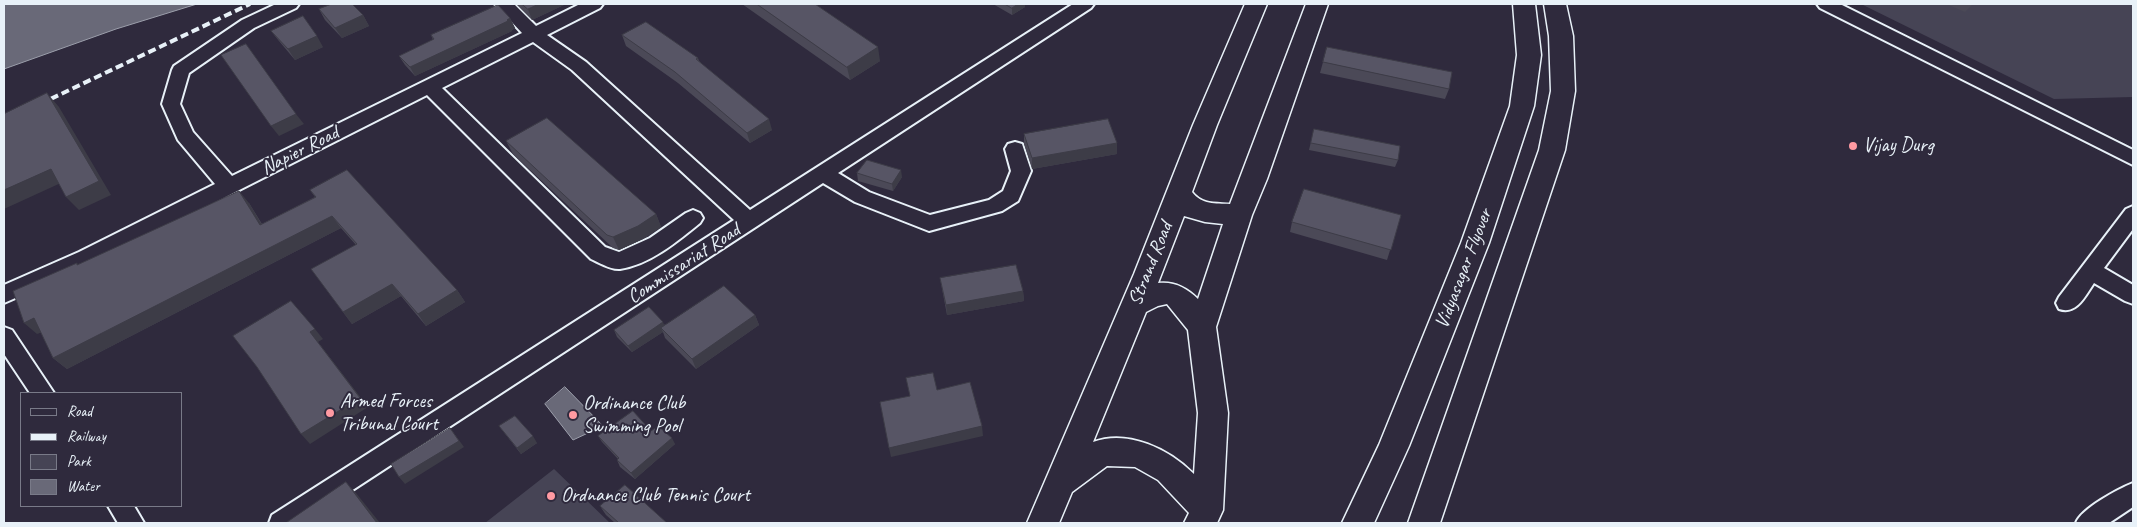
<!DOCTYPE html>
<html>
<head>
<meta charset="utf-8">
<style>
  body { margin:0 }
  #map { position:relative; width:2137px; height:527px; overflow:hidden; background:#2f2a3d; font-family:Caveat,sans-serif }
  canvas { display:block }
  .frame { position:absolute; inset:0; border:5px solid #e8f1f8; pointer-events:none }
  .legend { position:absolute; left:20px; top:392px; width:162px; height:115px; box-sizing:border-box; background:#2f2a3d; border:1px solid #797a88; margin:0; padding:6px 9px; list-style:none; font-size:15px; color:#e8f1f8 }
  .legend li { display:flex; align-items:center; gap:10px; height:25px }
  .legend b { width:25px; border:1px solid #797a88 }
</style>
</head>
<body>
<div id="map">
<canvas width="2137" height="527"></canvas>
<div class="frame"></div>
<ul class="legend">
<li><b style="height:6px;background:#2f2a3d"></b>Road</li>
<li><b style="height:6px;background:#e8f1f8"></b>Railway</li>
<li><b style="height:14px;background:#464455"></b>Park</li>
<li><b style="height:14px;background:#696978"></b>Water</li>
</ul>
</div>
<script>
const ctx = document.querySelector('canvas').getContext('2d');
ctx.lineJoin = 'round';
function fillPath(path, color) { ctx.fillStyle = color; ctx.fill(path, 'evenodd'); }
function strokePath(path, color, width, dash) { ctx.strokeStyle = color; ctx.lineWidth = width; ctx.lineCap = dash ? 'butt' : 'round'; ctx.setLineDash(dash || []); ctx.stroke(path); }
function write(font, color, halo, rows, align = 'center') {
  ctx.font = font + ' Caveat,sans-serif'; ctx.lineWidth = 4; ctx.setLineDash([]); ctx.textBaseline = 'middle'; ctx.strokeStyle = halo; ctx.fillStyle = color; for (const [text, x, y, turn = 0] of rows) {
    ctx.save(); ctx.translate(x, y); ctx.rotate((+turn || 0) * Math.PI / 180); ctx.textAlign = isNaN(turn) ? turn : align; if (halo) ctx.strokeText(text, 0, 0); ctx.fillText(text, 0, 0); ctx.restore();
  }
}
fillPath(new Path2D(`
  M 1861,4 L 2133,4 L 2133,97 L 2054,99 Z
  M 554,469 L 610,523 L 485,523 Z`), '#464455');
const water = new Path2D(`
  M 4,4 L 197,4 L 116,29 L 4,69 Z
  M 565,387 L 603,426 L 573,440 L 545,404 Z`);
fillPath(water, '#696978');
strokePath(water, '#9c9fab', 1);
const minor = new Path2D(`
  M 276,4 L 299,4 L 296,8 L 254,28 L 189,73 L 180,104 L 193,132 L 232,176 L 522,33 L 495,4 L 514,4 L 536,26 L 580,4 L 603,4 L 600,8 L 547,35 L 586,62 L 750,210 L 1073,4 L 1094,4 L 1091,8 L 838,173 L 869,192 L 930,215 L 989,200 L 1003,191 L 1011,171 L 1005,149 L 1008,144 L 1015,142 L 1022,144 L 1031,171 L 1018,201 L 1002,211 L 929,231 L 855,202 L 823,183 L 302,523 L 269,523 L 272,515 L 734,220 L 572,70 L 533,42 L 442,88 L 605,247 L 619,252 L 650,238 L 686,213 L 693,210 L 700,213 L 703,218 L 700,223 C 678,241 649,265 620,269 C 611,270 598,262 591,259 L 427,95 L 93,264 L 4,303 L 4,285 L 79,252 L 215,184 L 178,140 L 162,104 L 172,70 L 174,66 L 242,20 Z
  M 1817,4 L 1840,4 L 2133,150 L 2133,165 L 1820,8 Z
  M 2133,206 L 2133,229 L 2104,268 L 2133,285 L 2133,304 L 2125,301 L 2094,283 C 2085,296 2077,315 2059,309 L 2056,303 L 2059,297 L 2126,209 Z
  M 4,327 L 12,330 L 54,393 L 30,393 L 4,354 Z
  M 2133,483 L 2133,507 L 2109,523 L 2076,523 C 2081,509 2118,489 2133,483 Z
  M 108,506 L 134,506 L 144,523 L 118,523 Z`);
const major = new Path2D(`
  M 1245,4 L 1267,4 L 1217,125 L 1192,192 C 1202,205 1215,203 1230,204 L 1306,4 L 1328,4 L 1267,179 L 1252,215 L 1216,327 L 1228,413 L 1223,510 L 1217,523 L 1184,523 L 1189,513 L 1158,480 L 1135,467 L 1107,466 L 1072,492 L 1059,523 L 1027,523 L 1134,274 L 1193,125 ZM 1184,216 L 1205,222 L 1223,224 L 1198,299 C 1187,288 1174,281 1158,283 ZM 1167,304 L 1188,330 L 1198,413 L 1194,474 C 1169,449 1128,429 1093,442 L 1146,312 L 1158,306 Z`);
const highway = new Path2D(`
  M 1513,4 L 1535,4 L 1541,55 L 1534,106 L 1489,243 L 1409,446 L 1374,523 L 1342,523 L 1379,445 L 1461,243 L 1510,106 L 1517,55 Z
  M 1544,4 L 1566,4 L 1573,36 L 1575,91 L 1565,150 L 1440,523 L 1408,523 L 1539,150 L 1551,91 L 1549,36 Z`);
strokePath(minor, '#e8f1f8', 4);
strokePath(major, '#e8f1f8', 3);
strokePath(highway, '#e8f1f8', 3);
fillPath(minor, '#2f2a3d');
fillPath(major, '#2f2a3d');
fillPath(highway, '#2f2a3d');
strokePath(new Path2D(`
  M 40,104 L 250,4`), '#e8f1f8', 4, [8, 4]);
fillPath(new Path2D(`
  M 516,4 L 566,4 L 532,20 Z
  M 742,4 L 815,4 L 880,61 L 850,80 Z
  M 993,4 L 1025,4 L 1025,7 L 1012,15 Z
  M 1946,4 L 1973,4 L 1965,12 Z
  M 319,9 L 363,15 L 369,26 L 342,38 L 325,20 Z
  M 510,18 L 515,28 L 512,30 L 512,31 L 415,76 L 405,65 L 399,56 L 433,40 L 431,35 Z
  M 271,31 L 323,47 L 295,60 L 279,41 Z
  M 622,35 L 698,58 L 699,61 L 772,130 L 750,143 L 678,83 L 626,46 Z
  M 1323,62 L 1449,89 L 1445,99 L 1320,73 Z
  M 1314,129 L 1398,160 L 1395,167 L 1309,150 Z
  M 1024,134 L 1117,143 L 1117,154 L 1032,169 L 1024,144 Z
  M 506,141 L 656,214 L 661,227 L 643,239 L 619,250 L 613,248 L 513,154 Z
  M 857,173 L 902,177 L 893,191 L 858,181 Z
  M 310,190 L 457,290 L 465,302 L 426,326 L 401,296 L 352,324 L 343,312 L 356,245 L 341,228 L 67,369 L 53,358 L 41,332 L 37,334 L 249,203 L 262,224 L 315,197 Z
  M 1401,215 L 1387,260 L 1290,232 L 1292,222 Z
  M 940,278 L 1023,291 L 1024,301 L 947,315 Z
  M 755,315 L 759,325 L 696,369 L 665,338 L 663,332 L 632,352 L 617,337 L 614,330 Z
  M 499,426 L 537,443 L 521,454 Z
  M 651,431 L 675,444 L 635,479 L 620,467 L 617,460 L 618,459 L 602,442 L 598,436 Z
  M 600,506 L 667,523 L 615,523 L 606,515 Z`), '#4b4957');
fillPath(new Path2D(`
  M 539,4 L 566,4 L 532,20 L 528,9 Z
  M 1018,4 L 1025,4 L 1025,7 L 1012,15 L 1012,8 Z
  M 363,15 L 369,26 L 342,38 L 335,28 Z
  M 510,18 L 515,28 L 512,30 L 512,31 L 415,76 L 410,67 Z
  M 317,36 L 323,47 L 295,60 L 288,49 Z
  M 878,47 L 880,61 L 850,80 L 847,67 Z
  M 47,93 L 59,107 L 111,195 L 79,210 L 66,197 Z
  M 296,114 L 304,124 L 279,136 L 271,126 Z
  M 769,119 L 772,130 L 750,143 L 747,133 Z
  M 1117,143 L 1117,154 L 1032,169 L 1032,158 Z
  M 51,169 L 63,182 L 4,209 L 4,190 Z
  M 901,170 L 902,177 L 893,191 L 892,184 Z
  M 239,191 L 249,203 L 269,237 L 260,225 Z
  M 656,214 L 661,227 L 643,239 L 619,250 L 613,237 Z
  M 332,216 L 341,228 L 67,369 L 53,358 Z
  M 392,284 L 401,296 L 352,324 L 343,312 Z
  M 457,290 L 465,302 L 426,326 L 418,314 Z
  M 1023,291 L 1024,301 L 947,315 L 946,305 Z
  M 755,315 L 759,325 L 696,369 L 692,359 Z
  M 34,318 L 47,330 L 37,334 L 24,323 Z
  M 663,322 L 666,329 L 661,328 L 663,332 L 632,352 L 628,346 Z
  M 315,329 L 323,339 L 318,342 L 368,407 L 310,444 L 301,434 L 310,332 Z
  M 982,426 L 983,436 L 891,457 L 889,448 Z
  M 450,428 L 464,447 L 405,484 L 399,477 Z
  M 533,436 L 537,443 L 521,454 L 517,448 Z
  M 672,438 L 675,444 L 635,479 L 631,473 Z
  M 346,482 L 356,493 L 380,523 L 377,523 Z`), '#3d3c47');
const building = new Path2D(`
  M 332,4 L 352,4 L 363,15 L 335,28 L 319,9 Z
  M 522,4 L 539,4 L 528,9 Z
  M 757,4 L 815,4 L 878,47 L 847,67 Z
  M 1005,4 L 1018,4 L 1012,8 Z
  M 498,5 L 510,18 L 507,20 L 508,21 L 410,67 L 399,56 L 434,39 L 431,35 Z
  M 303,16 L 317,36 L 288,49 L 271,31 Z
  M 646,22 L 698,58 L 696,59 L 769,119 L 747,133 L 675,72 L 622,35 Z
  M 246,44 L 296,114 L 271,126 L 221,55 Z
  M 1327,47 L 1452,72 L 1449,89 L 1323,62 Z
  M 47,93 L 99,181 L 66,197 L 51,169 L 4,190 L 4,114 Z
  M 547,118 L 656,214 L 638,226 L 613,237 L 607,235 L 506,141 Z
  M 1108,119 L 1117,143 L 1032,158 L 1024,134 Z
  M 1314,129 L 1400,146 L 1398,160 L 1311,143 Z
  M 867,160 L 901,170 L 892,184 L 857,173 Z
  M 347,170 L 457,290 L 418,314 L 392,284 L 343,312 L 311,269 L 357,244 L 332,216 L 53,358 L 34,318 L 24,323 L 13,291 L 77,263 L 77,265 L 239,191 L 260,225 L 316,197 L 310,190 Z
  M 1304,189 L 1401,215 L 1391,250 L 1292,222 Z
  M 1016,265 L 1023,291 L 946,305 L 940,278 Z
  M 724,286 L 755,315 L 692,359 L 661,328 Z
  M 291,301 L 315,329 L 310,332 L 360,398 L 301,434 L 257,367 L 233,336 Z
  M 649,307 L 663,322 L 628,346 L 614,330 Z
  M 933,373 L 937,390 L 970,382 L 982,426 L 889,448 L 880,402 L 910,396 L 906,378 Z
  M 633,411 L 651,431 L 658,426 L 672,438 L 631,473 L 617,460 L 619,458 L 598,436 Z
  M 515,416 L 533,436 L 517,448 L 499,426 Z
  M 450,428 L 459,441 L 399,477 L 391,464 Z
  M 346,482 L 377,523 L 286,523 Z
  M 625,485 L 667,523 L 619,523 L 600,506 Z`);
fillPath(building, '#575565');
strokePath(building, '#3d3c47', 1);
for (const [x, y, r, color] of [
  [1853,146,5,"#ff9aa2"],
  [330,413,5,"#ff9aa2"],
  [573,415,5,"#ff9aa2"],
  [551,496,5,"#ff9aa2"]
]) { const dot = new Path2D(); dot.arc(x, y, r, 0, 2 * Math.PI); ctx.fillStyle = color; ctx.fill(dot); strokePath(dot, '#2f2a3d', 2); }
write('20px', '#e8f1f8', '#2f2a3d', [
  ["Vijay Durg",1863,146],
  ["Armed Forces",340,402],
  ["Tribunal Court",340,425],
  ["Ordinance Club",583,404],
  ["Swimming Pool",583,427],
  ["Ordnance Club Tennis Court",561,496]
], 'left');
write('20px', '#e8f1f8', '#2f2a3d', [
  ["Napier Road",300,151,-27],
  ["Commissariat Road",684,264,-33],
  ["Strand Road",1151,264,-68],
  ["Vidyasagar Flyover",1464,269,-69]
]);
</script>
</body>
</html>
